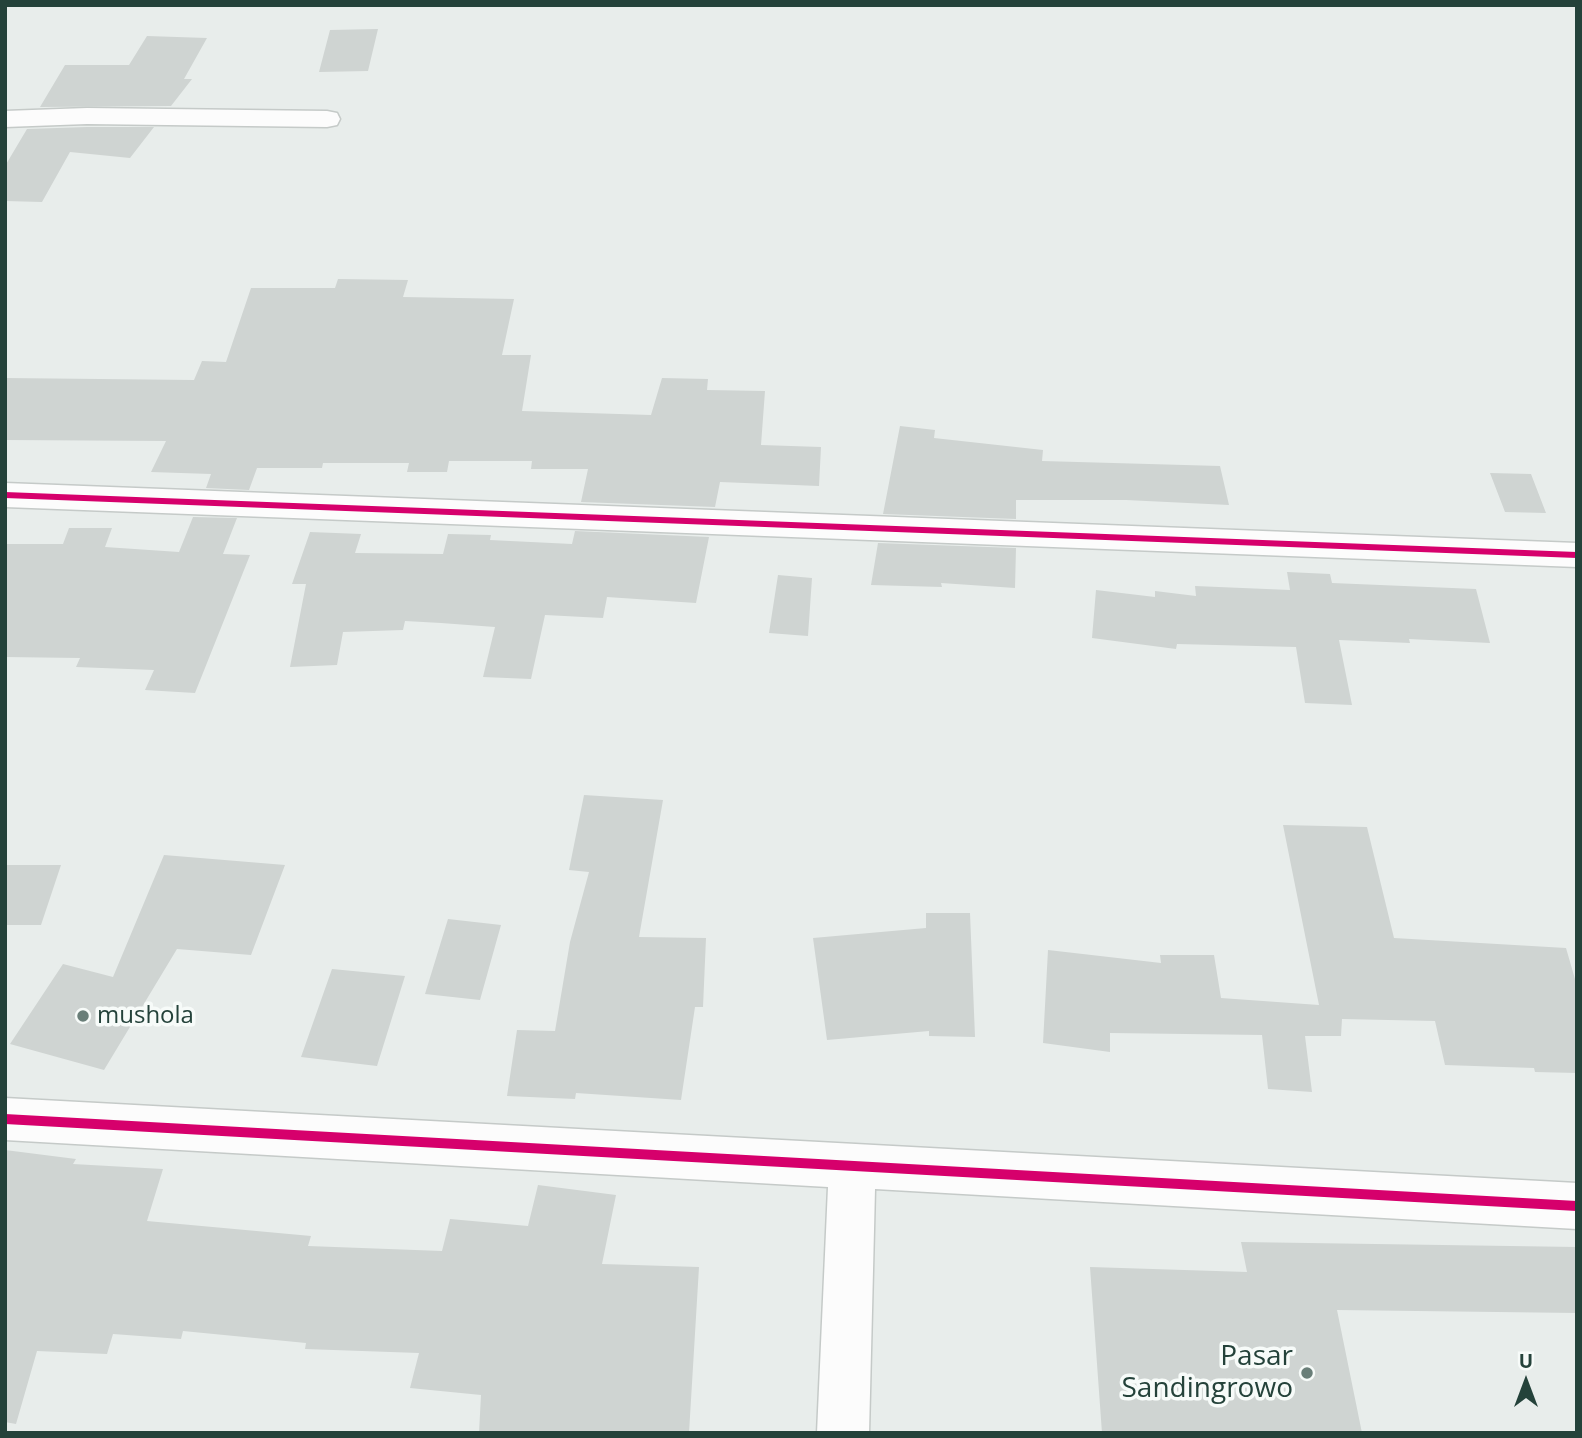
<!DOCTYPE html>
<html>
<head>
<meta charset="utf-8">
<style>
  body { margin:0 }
  #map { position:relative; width:1582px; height:1438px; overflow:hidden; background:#e8edeb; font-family:"Open Sans",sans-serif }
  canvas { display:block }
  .frame { position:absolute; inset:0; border:7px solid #24423a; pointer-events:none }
  .north { position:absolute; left:1491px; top:1347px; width:70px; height:70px; -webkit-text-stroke:5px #f7fbf9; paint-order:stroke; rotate:0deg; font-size:19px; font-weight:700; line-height:28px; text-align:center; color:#24423a }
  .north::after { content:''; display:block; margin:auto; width:24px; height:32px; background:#24423a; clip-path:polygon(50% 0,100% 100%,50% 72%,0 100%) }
</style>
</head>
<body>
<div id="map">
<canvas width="1582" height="1438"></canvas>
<div class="frame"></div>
<div class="north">U</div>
</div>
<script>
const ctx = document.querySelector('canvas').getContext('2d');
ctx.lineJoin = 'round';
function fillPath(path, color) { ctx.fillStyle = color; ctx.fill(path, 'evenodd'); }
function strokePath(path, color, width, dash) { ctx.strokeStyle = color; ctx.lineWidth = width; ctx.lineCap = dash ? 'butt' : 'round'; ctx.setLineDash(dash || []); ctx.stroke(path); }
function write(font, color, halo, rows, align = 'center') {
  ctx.font = font + ' "Open Sans",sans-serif'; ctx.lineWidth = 7; ctx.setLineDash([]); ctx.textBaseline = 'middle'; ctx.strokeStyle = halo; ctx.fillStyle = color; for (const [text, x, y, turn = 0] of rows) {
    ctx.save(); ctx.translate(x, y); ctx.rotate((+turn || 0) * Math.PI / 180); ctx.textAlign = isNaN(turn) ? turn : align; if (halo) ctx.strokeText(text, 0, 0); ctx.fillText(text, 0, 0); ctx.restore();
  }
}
fillPath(new Path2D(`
  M 378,29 L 368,71 L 319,72 L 330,30 Z
  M 147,36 L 207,38 L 184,79 L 192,79 L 171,106 L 40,107 L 65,65 L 129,65 Z
  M 87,127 L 154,127 L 130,158 L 70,152 L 42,202 L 5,201 L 5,166 L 27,129 Z
  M 338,279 L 408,280 L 403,297 L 514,299 L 502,355 L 531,355 L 522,411 L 651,415 L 662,378 L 708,379 L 707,390 L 765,391 L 761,445 L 821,447 L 819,486 L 720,482 L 715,507 L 581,502 L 588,469 L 531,469 L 532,461 L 449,461 L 447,472 L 407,472 L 409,463 L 323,463 L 322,468 L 257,468 L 249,490 L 206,488 L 211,474 L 151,472 L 166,441 L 5,440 L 5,378 L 194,380 L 202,361 L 226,362 L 251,288 L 335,288 Z
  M 900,426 L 935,430 L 934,438 L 1043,450 L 1042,461 L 1220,466 L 1229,505 L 1126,500 L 1016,500 L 1016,519 L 883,514 Z
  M 1490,473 L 1531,474 L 1546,513 L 1505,512 Z
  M 193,517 L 237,518 L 223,554 L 250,555 L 195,693 L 145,690 L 154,670 L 76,667 L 80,658 L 5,657 L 5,544 L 63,544 L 69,528 L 112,528 L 105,547 L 179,552 Z
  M 575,531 L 709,537 L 696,603 L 607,597 L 603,618 L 545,615 L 531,679 L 483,677 L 495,627 L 441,623 L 405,621 L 403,630 L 343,632 L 337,665 L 290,667 L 306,584 L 292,584 L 310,532 L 361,534 L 355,553 L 443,554 L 448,534 L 491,535 L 490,540 L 572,544 Z
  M 878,543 L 1016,548 L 1015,588 L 941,583 L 942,587 L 871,585 Z
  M 1287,572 L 1330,574 L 1332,583 L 1476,589 L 1490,643 L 1409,639 L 1410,643 L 1339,640 L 1352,705 L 1305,703 L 1296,647 L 1177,644 L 1176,649 L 1092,638 L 1096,590 L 1155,597 L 1155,591 L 1196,596 L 1195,586 L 1290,590 Z
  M 778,575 L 812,578 L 808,636 L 769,633 Z
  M 584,795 L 663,800 L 639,937 L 706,938 L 703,1007 L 695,1007 L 681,1100 L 576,1093 L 575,1099 L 507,1096 L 517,1030 L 555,1031 L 570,942 L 589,872 L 569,870 Z
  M 1283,825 L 1367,827 L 1394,938 L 1566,948 L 1577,986 L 1577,1073 L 1535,1072 L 1534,1068 L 1445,1065 L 1435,1021 L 1342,1019 L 1341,1036 L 1305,1036 L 1312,1092 L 1268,1089 L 1262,1035 L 1110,1033 L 1110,1052 L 1043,1043 L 1048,950 L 1161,963 L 1160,955 L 1214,955 L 1221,998 L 1319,1005 Z
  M 164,855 L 285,865 L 251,955 L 177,949 L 104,1070 L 10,1044 L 63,964 L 113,977 Z
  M 5,865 L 61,865 L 41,925 L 5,925 Z
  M 926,913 L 970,913 L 975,1037 L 929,1036 L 929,1031 L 827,1040 L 813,938 L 926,928 Z
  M 448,919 L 501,925 L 480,1000 L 425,994 Z
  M 332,969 L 405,976 L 377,1066 L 301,1057 Z
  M 5,1150 L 76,1159 L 73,1164 L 163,1169 L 147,1221 L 311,1236 L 308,1246 L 442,1251 L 450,1219 L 528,1226 L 538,1185 L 616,1195 L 602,1264 L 699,1267 L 689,1433 L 479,1433 L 481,1395 L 410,1388 L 419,1353 L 305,1349 L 306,1343 L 183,1331 L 181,1339 L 113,1334 L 107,1354 L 37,1351 L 16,1424 L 5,1422 Z
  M 1241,1242 L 1577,1247 L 1577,1313 L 1337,1310 L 1362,1433 L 1102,1433 L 1090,1267 L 1247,1272 Z`), '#cfd4d2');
const minor = new Path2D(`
  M 87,108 L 327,111 L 337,113 L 340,119 L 337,125 L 327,127 L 87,124 L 5,127 L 5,111 Z
  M 5,483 L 1577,543 L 1577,567 L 5,507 Z
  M 5,1098 L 1577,1183 L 1577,1229 L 875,1189 L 869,1433 L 817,1433 L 828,1187 L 5,1140 Z`);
strokePath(minor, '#c5cac8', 3);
fillPath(minor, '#fcfcfc');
fillPath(new Path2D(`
  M 5,492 L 1577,552 L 1577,558 L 5,498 Z
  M 5,1114 L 1577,1201 L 1577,1211 L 5,1124 Z`), '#d6006c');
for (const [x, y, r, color] of [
  [83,1016,7,"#697e78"],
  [1307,1373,7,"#697e78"]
]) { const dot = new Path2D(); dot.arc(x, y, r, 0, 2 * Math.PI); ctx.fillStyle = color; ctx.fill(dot); strokePath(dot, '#f7fbf9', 2.5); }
write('24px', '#24423a', '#f7fbf9', [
  ["mushola",97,1016]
], 'left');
write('28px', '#24423a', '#f7fbf9', [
  ["Pasar",1293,1357],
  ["Sandingrowo",1293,1389]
], 'right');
</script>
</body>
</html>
